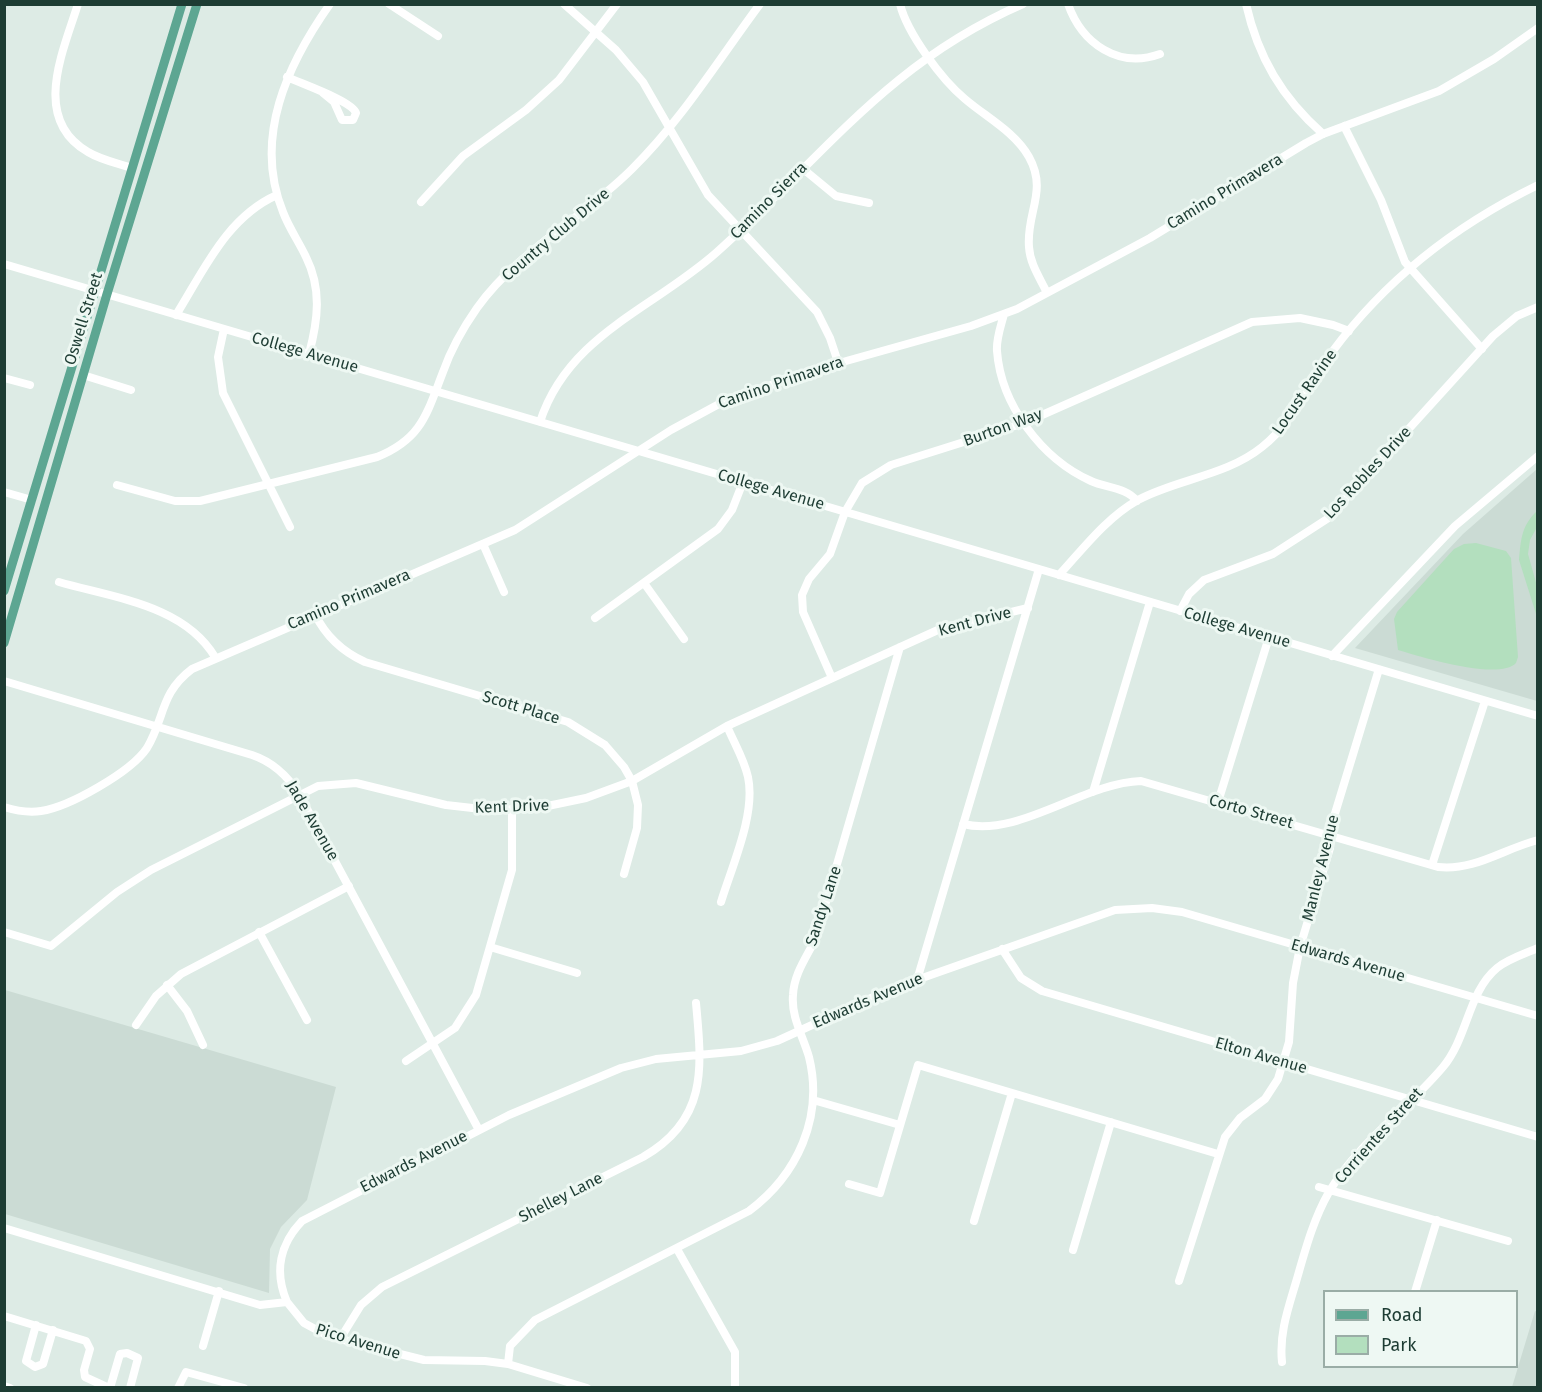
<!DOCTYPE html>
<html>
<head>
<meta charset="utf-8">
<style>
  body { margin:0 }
  #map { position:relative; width:1542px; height:1392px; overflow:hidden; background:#ddebe5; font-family:"Fira Sans",sans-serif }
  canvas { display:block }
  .frame { position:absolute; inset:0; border:6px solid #1d3c33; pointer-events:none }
  .legend { position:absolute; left:1323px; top:1290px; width:195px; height:78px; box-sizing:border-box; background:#eef8f3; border:2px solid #9aada6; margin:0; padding:8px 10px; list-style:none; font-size:18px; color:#1d3c33 }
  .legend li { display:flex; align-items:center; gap:12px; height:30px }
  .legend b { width:30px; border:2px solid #9aada6 }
</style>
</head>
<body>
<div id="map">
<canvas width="1542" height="1392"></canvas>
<div class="frame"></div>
<ul class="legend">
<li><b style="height:8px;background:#5da692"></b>Road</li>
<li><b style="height:16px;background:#b3dfbe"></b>Park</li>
</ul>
</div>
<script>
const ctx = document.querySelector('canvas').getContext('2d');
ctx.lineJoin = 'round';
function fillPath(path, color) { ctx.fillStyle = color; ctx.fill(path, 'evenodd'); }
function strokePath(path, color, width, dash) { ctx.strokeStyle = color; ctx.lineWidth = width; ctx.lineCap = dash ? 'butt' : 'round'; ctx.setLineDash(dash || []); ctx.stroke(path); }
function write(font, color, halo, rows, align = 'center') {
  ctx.font = font + ' "Fira Sans",sans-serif'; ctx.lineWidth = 6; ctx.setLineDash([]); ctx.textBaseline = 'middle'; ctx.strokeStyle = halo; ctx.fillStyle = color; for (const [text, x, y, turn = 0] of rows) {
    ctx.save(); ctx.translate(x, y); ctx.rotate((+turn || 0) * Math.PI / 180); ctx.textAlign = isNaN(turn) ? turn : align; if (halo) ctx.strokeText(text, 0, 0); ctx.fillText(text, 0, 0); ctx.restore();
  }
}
fillPath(new Path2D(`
  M 1537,469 L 1537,701 L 1355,648 L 1463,534 Z
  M 5,990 L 336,1087 L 307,1200 L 281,1227 L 270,1249 L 269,1293 L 5,1214 Z
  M 1535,1311 L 1538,1312 L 1537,1387 L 1512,1387 Z`), '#cbdbd4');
fillPath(new Path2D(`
  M 1537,511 L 1537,527 L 1530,540 L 1528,554 L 1537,586 L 1537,617 L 1519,560 C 1521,540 1521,526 1537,511 Z
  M 1476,543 L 1506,551 L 1511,558 L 1518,657 L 1516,663 C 1499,681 1421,657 1398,650 L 1394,619 L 1397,612 L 1454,549 L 1464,544 Z`), '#b3dfbe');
strokePath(new Path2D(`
  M 78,4 C 63,52 31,119 88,152 C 101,160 117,163 132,168
  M 389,4 L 438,36
  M 564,4 L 616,50 L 643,82 L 708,195 L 817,312 L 830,338 L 838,362
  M 900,4 C 907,33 942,80 965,99 C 986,117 1015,132 1029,157 C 1048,191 1026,213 1029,247 C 1030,264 1040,278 1047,293
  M 1068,4 C 1082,44 1119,69 1160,54
  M 1246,4 C 1258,57 1282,98 1323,134
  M 287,77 C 302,84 352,101 356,113 L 353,120 L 342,120 L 334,102 L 323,93
  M 1344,126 L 1381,200 L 1405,262 L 1482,349
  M 802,168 L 836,196 L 869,203
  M 421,202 L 463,156 L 526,110 L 559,80 L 617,4
  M 4,264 L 1538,716
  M 1004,314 C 1001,326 996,339 997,351 C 1001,405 1042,459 1091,481 C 1106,488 1126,487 1137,501
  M 176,315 C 204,270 227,217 277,195
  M 224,329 L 218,357 L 223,393 L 290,527
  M 309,354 C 318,320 322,289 306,257 C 299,242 289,228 283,212 C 253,138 287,65 330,4
  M 83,375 L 131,390
  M 4,378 L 30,385
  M 540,422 C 568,335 653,309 717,252 C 822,158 887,63 1023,4
  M 117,485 L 175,501 L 200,501 L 377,457 C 422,439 427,413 443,372 C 451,349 463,328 477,308 C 518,251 583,218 632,169 C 681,121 719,59 760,4
  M 4,492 L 32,500
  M 483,544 L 504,592
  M 1059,575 C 1083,549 1106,518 1138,500 C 1177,479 1226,476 1262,447 C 1294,422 1309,384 1332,352 C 1386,279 1456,225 1538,185
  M 59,582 C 114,598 184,605 215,657
  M 644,583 L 684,639
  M 1180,611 L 1189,594 L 1204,580 L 1273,554 L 1327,519 L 1493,336 L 1517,316 L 1538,307
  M 315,614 C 326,637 343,652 365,662 L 568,722 L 605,745 L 624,767 L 632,781 L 638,805 L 637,828 L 624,874
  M 595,618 L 718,529 L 732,510 L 743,482
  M 1332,656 L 1455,526 L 1538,456
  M 832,678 L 803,612 L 802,595 L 809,579 L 830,554 L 845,512 L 862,483 L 891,465 L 1024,423 L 1252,322 L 1300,318 L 1333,325 L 1349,331
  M 4,681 L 252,755 C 273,762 287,775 299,794 L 479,1130
  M 1093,792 L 1150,602
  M 1218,802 L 1269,637
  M 4,807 C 17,811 29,813 41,811 C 69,807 131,772 147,748 C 165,718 160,693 192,669 L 515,530 L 671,430 L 719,404 L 807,372 L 971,326 L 1017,309 L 1150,238 L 1306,143 L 1323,134 L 1439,91 L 1494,59 L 1538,28
  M 963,824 C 1019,838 1083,783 1141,781 L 1438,867 C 1475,871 1503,849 1538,840
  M 1432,865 L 1485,701
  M 721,902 C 732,866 756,814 748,777 C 744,759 734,743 727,726
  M 4,932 L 51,946 L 117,892 L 151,870 L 318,786 L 356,783 L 446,805 L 490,810 L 538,808 L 586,798 L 632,781 L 727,726 L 940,629 L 1028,608
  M 259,932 L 307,1020
  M 490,947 L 577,973
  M 1002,949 L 1021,978 L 1042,991 L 1538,1137
  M 917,980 L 1039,569
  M 167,985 L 187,1011 L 203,1045
  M 136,1025 L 156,996 L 181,974 L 349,886
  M 406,1061 L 455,1028 L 476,995 L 512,870 L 512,810
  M 813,1100 L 900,1125
  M 849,1184 L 880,1193 L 918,1065 L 1218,1154
  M 1319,1187 L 1508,1241
  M 974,1221 L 1012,1093
  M 4,1228 L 260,1305 L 287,1302 L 304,1323 L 328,1336 L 424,1360 L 485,1361 L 508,1364 L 587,1388
  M 677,1249 L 735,1352 L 735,1388
  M 1073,1250 L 1111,1122
  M 1179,1281 L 1225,1137 L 1240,1118 L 1265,1099 L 1278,1079 L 1289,1042 L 1293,983 L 1300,947 L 1330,848 L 1333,820 L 1379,669
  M 1415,1292 L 1437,1220
  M 287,1302 C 274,1272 280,1244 302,1221 L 509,1115 L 621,1068 L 656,1059 L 741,1051 L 777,1041 L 891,989 L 1115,910 L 1152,908 L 1182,912 L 1538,1016
  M 4,1316 L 86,1341 L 90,1349 L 84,1370 L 85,1377 L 109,1388
  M 36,1325 L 26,1361 L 35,1367 L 43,1364 L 53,1330
  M 340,1339 L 361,1305 L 382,1287 L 643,1157 C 708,1120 702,1068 696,1003
  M 203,1346 L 219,1291
  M 1282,1362 C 1279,1334 1288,1309 1296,1282 C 1305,1251 1313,1220 1329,1192 C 1358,1143 1407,1110 1443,1067 C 1468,1037 1468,992 1497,968 C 1508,959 1524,954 1538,948
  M 508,1364 L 510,1346 L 535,1320 L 749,1211 C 797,1175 824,1118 809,1057 C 803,1036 791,1017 793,995 C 794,974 806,958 815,940 L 900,647
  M 4,1386 L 10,1388
  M 110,1388 L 120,1354 L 127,1353 L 138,1358 L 130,1388
  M 178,1388 L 186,1372 L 244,1388`), '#fff', 8);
strokePath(new Path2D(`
  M 4,591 L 182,4
  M 4,643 L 107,294 L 197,4`), '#5da692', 9);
write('16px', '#1d3c33', '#eef8f3', [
  ["Camino Primavera",1225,192,-31],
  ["Camino Sierra",769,201,-45],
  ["Country Club Drive",556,235,-40],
  ["Oswell Street",84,319,-73],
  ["College Avenue",305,353,16],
  ["Camino Primavera",781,383,-19],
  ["Locust Ravine",1305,392,-55],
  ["Burton Way",1003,428,-20],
  ["Los Robles Drive",1368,473,-47],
  ["College Avenue",771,490,16],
  ["Camino Primavera",349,600,-23],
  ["Kent Drive",975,622,-15],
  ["College Avenue",1237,628,16],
  ["Scott Place",521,708,17],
  ["Kent Drive",512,807,-2],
  ["Corto Street",1251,812,16],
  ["Jade Avenue",312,821,60],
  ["Manley Avenue",1321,868,-76],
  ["Sandy Lane",824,906,-72],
  ["Edwards Avenue",1348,961,16],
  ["Edwards Avenue",868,1001,-23],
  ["Elton Avenue",1261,1056,16],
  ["Corrientes Street",1379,1136,-48],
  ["Edwards Avenue",414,1162,-27],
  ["Shelley Lane",561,1198,-27],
  ["Pico Avenue",358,1342,17]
]);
</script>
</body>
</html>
